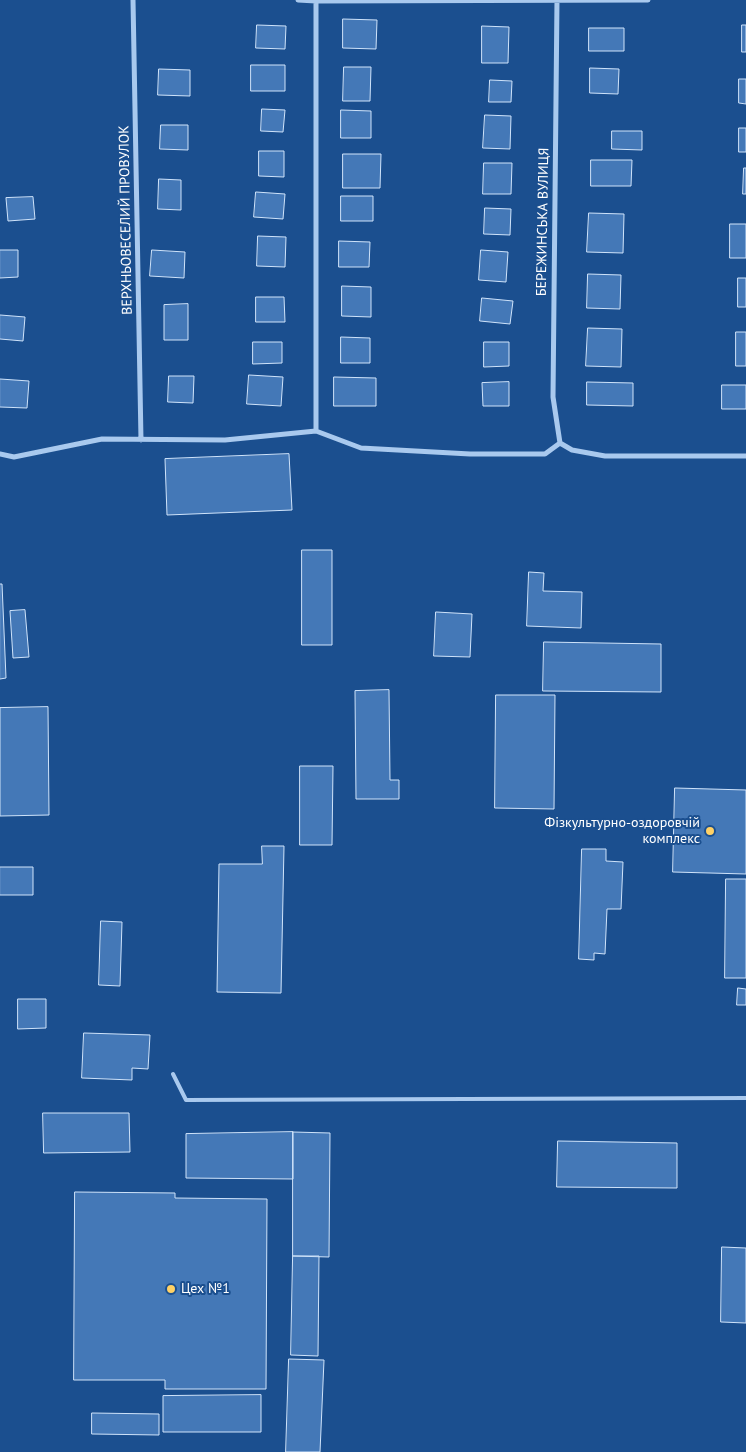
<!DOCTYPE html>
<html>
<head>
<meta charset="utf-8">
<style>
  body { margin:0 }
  canvas { display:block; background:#1b4f8f }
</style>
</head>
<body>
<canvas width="746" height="1452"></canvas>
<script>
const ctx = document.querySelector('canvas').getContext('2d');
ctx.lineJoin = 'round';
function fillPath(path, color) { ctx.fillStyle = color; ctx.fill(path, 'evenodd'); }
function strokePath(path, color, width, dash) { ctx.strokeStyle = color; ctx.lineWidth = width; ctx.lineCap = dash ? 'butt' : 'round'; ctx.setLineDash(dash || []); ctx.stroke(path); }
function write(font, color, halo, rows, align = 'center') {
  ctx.font = font + ' "PT Sans",sans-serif'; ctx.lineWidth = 4; ctx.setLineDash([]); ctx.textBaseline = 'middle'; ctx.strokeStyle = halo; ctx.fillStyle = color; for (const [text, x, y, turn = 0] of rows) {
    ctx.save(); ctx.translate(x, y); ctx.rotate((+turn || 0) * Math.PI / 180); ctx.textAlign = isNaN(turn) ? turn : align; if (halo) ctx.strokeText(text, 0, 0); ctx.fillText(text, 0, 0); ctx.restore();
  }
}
const building = new Path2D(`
  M 343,19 L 377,20 L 376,49 L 343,48 Z
  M 257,25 L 286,26 L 285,49 L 256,48 Z
  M 742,25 L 746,25 L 746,52 L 742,52 Z
  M 482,26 L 509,27 L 508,63 L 482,63 Z
  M 589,28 L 624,28 L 624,51 L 589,51 Z
  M 251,65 L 285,65 L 285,91 L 251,91 Z
  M 344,67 L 371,67 L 370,101 L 343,101 Z
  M 590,68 L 619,69 L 618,94 L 590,93 Z
  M 159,69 L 190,70 L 190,96 L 158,95 Z
  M 739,79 L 746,79 L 746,104 L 739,103 Z
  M 490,80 L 512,81 L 511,102 L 489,102 Z
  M 262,109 L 285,110 L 283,132 L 261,131 Z
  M 341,110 L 371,111 L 371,138 L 341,138 Z
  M 485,115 L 511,116 L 510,149 L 483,148 Z
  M 161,125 L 188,125 L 188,150 L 160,149 Z
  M 739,128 L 746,128 L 746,152 L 739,152 Z
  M 612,131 L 642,131 L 642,150 L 612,149 Z
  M 259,151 L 284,151 L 284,177 L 259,176 Z
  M 343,154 L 381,154 L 380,188 L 343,188 Z
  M 591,160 L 632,160 L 631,186 L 591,186 Z
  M 484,163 L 512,163 L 511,194 L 483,194 Z
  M 744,168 L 746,168 L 746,194 L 743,194 Z
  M 159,179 L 181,180 L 181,210 L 158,209 Z
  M 256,192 L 285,194 L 283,219 L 254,217 Z
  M 341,196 L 373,196 L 373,221 L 341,221 Z
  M 33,197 L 35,219 L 8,221 L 6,198 Z
  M 485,208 L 511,209 L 510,235 L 484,234 Z
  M 589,213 L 624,214 L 623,253 L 587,252 Z
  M 730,224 L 746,224 L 746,258 L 730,258 Z
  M 258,236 L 286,237 L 285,267 L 257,266 Z
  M 339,241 L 370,242 L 369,267 L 339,267 Z
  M 0,250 L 18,250 L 18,277 L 0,278 Z
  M 152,250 L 185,252 L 184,278 L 150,276 Z
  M 481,250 L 508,252 L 506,282 L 479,280 Z
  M 588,274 L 621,275 L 620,309 L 587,308 Z
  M 738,278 L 746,278 L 746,307 L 738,307 Z
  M 342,286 L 371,287 L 371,317 L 342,316 Z
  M 256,297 L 284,297 L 285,322 L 256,322 Z
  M 482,298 L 513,301 L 510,324 L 480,321 Z
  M 188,304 L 188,340 L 164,340 L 164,305 Z
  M 0,315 L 25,317 L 23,341 L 0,339 Z
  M 588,328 L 622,329 L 621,367 L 586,366 Z
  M 736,332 L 746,332 L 746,366 L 736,366 Z
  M 341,337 L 370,338 L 370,363 L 341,363 Z
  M 253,342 L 282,342 L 282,363 L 253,364 Z
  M 484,342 L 509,342 L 509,366 L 484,367 Z
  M 249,375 L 283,377 L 281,406 L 247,404 Z
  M 169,376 L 194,376 L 193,403 L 168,402 Z
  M 334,377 L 376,378 L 376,406 L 334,406 Z
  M 0,379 L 29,381 L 27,408 L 0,407 Z
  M 509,382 L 509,406 L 483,406 L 482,383 Z
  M 587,382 L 633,383 L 633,406 L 587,405 Z
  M 722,385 L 746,385 L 746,409 L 722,409 Z
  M 289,454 L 292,510 L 167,515 L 165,459 Z
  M 302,550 L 332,550 L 332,645 L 302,645 Z
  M 529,572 L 544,573 L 543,591 L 582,592 L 581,628 L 527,626 Z
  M 0,584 L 2,584 L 6,678 L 0,679 Z
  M 25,610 L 29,657 L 13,658 L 10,611 Z
  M 436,612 L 472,614 L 470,657 L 434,656 Z
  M 544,642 L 661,644 L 661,692 L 543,691 Z
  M 389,690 L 390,780 L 399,780 L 399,799 L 356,799 L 355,691 Z
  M 496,695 L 555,695 L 554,809 L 495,808 Z
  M 48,707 L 49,815 L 0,816 L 0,708 Z
  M 300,766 L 333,766 L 332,845 L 300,845 Z
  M 675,788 L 746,790 L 746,874 L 673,872 Z
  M 262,846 L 284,846 L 281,993 L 217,992 L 219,864 L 262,864 Z
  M 582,849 L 606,849 L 606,861 L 623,862 L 621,909 L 607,909 L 605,954 L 594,953 L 594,960 L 579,959 Z
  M 0,867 L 33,867 L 33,895 L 0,895 Z
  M 726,879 L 746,879 L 746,978 L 725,978 Z
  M 101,921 L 122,922 L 120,986 L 99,985 Z
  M 738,988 L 746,989 L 746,1005 L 737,1005 Z
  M 18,999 L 46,999 L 46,1028 L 18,1029 Z
  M 84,1033 L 150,1035 L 148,1069 L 132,1068 L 132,1080 L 82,1078 Z
  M 43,1113 L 129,1113 L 130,1152 L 44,1153 Z
  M 293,1132 L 293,1179 L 186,1178 L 186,1134 Z
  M 293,1132 L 330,1133 L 329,1257 L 293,1256 Z
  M 558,1141 L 677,1143 L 677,1188 L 557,1187 Z
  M 75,1192 L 175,1193 L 175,1198 L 267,1199 L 266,1389 L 165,1389 L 165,1380 L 74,1380 Z
  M 722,1247 L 746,1248 L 746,1323 L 721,1322 Z
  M 293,1256 L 319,1256 L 318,1356 L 291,1355 Z
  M 289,1359 L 324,1360 L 320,1452 L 286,1452 Z
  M 261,1395 L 261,1432 L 163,1432 L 163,1396 Z
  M 92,1413 L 159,1414 L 159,1435 L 92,1434 Z`);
fillPath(building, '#4478b7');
strokePath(building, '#cfe3fa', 1);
strokePath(new Path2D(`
  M 173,1074 L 186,1100 L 746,1098`), '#a9c9ee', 4);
strokePath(new Path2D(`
  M 133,0 L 141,440
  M 298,0 L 316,1 L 648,0
  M 557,0 L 553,397 L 560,443
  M 316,431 L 316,0
  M 0,454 L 14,457 L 102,439 L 225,440 L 316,431 L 361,448 L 470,454 L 545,454 L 560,443 L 572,450 L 605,456 L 746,456`), '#a9c9ee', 5);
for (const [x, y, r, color] of [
  [710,831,5,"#ffd166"],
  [171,1289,5,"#ffd166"]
]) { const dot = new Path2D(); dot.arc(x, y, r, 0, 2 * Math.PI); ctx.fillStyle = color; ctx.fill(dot); strokePath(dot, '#1b4f8f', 2); }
write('14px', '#fff', '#1b4f8f', [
  ["ВЕРХНЬОВЕСЕЛИЙ ПРОВУЛОК",126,220,-91],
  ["БЕРЕЖИНСЬКА ВУЛИЦЯ",543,222,-89]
]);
write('14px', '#fff', '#1b4f8f', [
  ["Фізкультурно-оздоровчій",700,823],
  ["комплекс",700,839],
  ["Цех №1",181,1289,"left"]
], 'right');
</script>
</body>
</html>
